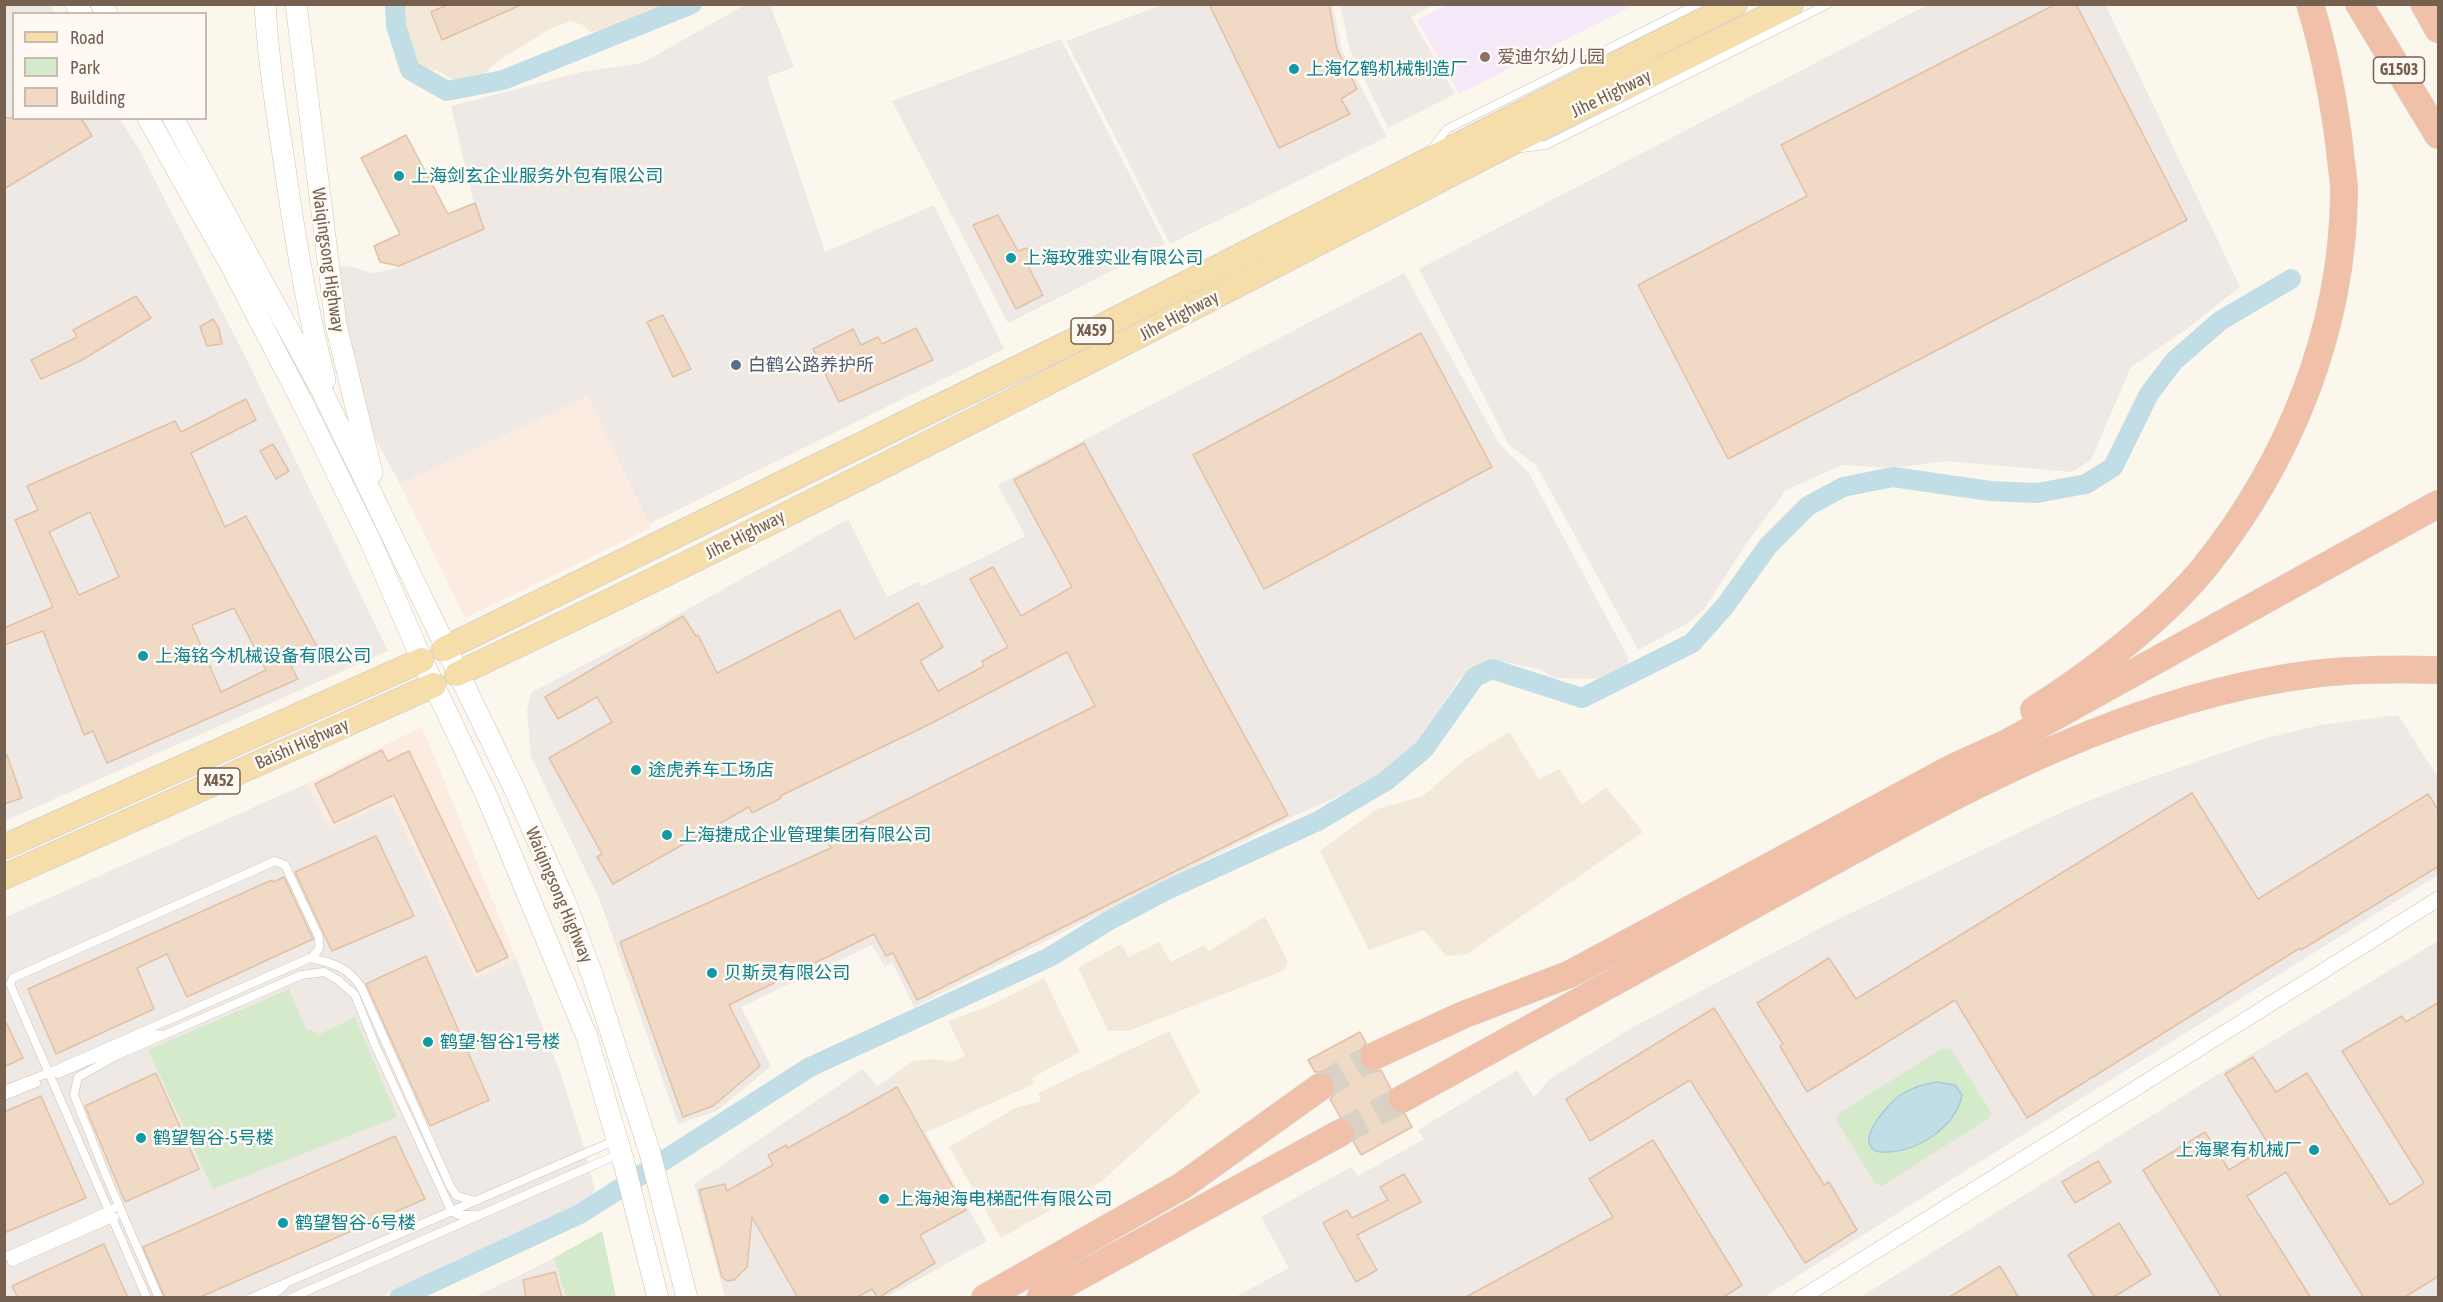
<!DOCTYPE html>
<html>
<head>
<meta charset="utf-8">
<style>
  body { margin:0 }
  #map { position:relative; width:2443px; height:1302px; overflow:hidden; background:#fcf7ec; font-family:"Asap Condensed",sans-serif }
  canvas { display:block }
  .frame { position:absolute; inset:0; border:6px solid #766050; pointer-events:none }
  .legend { position:absolute; left:12px; top:12px; width:195px; height:108px; box-sizing:border-box; background:#fefaf3; border:2px solid #c8bcb2; margin:0; padding:8px 10px; list-style:none; font-size:18px; color:#766050 }
  .legend li { display:flex; align-items:center; gap:12px; height:30px }
  .legend b { width:30px; border:2px solid #c8bcb2 }
</style>
</head>
<body>
<div id="map">
<canvas width="2443" height="1302"></canvas>
<div class="frame"></div>
<ul class="legend">
<li><b style="height:8px;background:#f5deaa"></b>Road</li>
<li><b style="height:16px;background:#d5e9cb"></b>Park</li>
<li><b style="height:16px;background:#f0d9c5"></b>Building</li>
</ul>
</div>
<script>
const ctx = document.querySelector('canvas').getContext('2d');
ctx.lineJoin = 'round';
function fillPath(path, color) { ctx.fillStyle = color; ctx.fill(path, 'evenodd'); }
function strokePath(path, color, width, dash) { ctx.strokeStyle = color; ctx.lineWidth = width; ctx.lineCap = dash ? 'butt' : 'round'; ctx.setLineDash(dash || []); ctx.stroke(path); }
function write(font, color, halo, rows, align = 'center') {
  ctx.font = font + ' "Asap Condensed","Noto Sans SC",sans-serif'; ctx.lineWidth = 5; ctx.setLineDash([]); ctx.textBaseline = 'middle'; ctx.strokeStyle = halo; ctx.fillStyle = color; for (const [text, x, y, turn = 0] of rows) {
    ctx.save(); ctx.translate(x, y); ctx.rotate((+turn || 0) * Math.PI / 180); ctx.textAlign = isNaN(turn) ? turn : align; if (halo) ctx.strokeText(text, 0, 0); ctx.fillText(text, 0, 0); ctx.restore();
  }
}
fillPath(new Path2D(`
  M 403,5 L 665,5 L 600,31 L 590,32 L 583,25 L 570,21 L 550,29 L 498,61 L 481,77 L 459,83 L 438,71 L 417,67 L 404,25 Z
  M 1509,732 L 1539,779 L 1560,769 L 1582,805 L 1606,787 L 1643,832 L 1467,954 L 1446,956 L 1424,930 L 1369,950 L 1320,851 L 1377,809 L 1423,796 L 1464,760 Z
  M 1265,916 L 1288,962 L 1285,970 L 1129,1031 L 1108,1031 L 1078,968 L 1121,944 L 1129,957 L 1159,942 L 1171,962 L 1204,945 L 1209,951 Z
  M 1044,978 L 1080,1052 L 1032,1078 L 1034,1084 L 925,1133 L 893,1075 L 913,1061 L 932,1059 L 951,1062 L 965,1056 L 948,1021 L 989,1006 Z
  M 1169,1031 L 1200,1092 L 1102,1181 L 1001,1238 L 949,1147 L 1015,1108 L 1041,1101 L 1038,1093 Z`), '#f3e9db');
fillPath(new Path2D(`
  M 588,396 L 651,528 L 465,618 L 400,484 Z
  M 422,727 L 517,960 L 475,978 L 392,802 L 330,830 L 306,784 Z`), '#fbebe1');
fillPath(new Path2D(`
  M 2105,4 L 2240,287 L 2188,328 L 2131,367 L 2091,460 L 2072,472 L 1946,461 L 1894,468 L 1842,465 L 1786,490 L 1746,544 L 1705,608 L 1688,623 L 1638,650 L 1536,465 L 1508,444 L 1419,269 L 1927,5 Z
  M 5,5 L 50,5 L 55,13 L 14,14 L 14,118 L 120,119 L 140,151 L 246,358 L 388,651 L 5,821 Z
  M 745,5 L 770,5 L 794,67 L 767,77 L 825,252 L 934,205 L 1004,349 L 649,524 L 588,396 L 400,484 L 367,424 L 346,332 L 336,268 L 348,266 L 373,273 L 393,269 L 484,229 L 474,203 L 451,106 L 582,72 L 642,63 Z
  M 1161,5 L 1333,5 L 1342,51 L 1387,137 L 1170,244 L 1066,41 Z
  M 1340,5 L 1434,5 L 1411,17 L 1455,94 L 1388,128 L 1350,50 Z
  M 1061,39 L 1165,244 L 1008,323 L 892,101 Z
  M 1404,273 L 1500,445 L 1529,473 L 1628,657 L 1627,669 L 1601,679 L 1554,678 L 1539,669 L 1493,660 L 1460,678 L 1440,709 L 1424,740 L 1381,777 L 1294,816 L 914,1007 L 892,962 L 885,967 L 872,945 L 741,1007 L 771,1066 L 717,1111 L 678,1124 L 599,898 L 531,757 L 527,709 L 532,692 L 649,631 L 848,519 L 887,597 L 918,582 L 922,586 L 993,553 L 1025,536 L 998,485 Z
  M 2398,715 L 2438,777 L 2438,875 L 1764,1297 L 1233,1298 L 1289,1268 L 1261,1217 L 1351,1167 L 1358,1176 L 1424,1139 L 1418,1130 L 1517,1070 L 1534,1097 L 1550,1079 L 1635,1026 L 1826,925 L 2066,810 L 2132,784 L 2263,739 L 2320,725 Z
  M 306,784 L 330,829 L 391,801 L 475,978 L 517,960 L 561,1075 L 582,1141 L 595,1190 L 586,1202 L 574,1209 L 381,1297 L 5,1297 L 4,918 Z
  M 2438,941 L 2438,1297 L 1859,1298 L 2220,1073 Z
  M 863,1069 L 877,1086 L 893,1075 L 987,1241 L 887,1297 L 725,1297 L 694,1184 Z
  M 554,1258 L 566,1297 L 473,1298 Z`), '#eee9e4');
fillPath(new Path2D(`
  M 1446,5 L 1446,4 L 1634,5 L 1459,94 L 1417,20 Z`), '#f4e8f9');
fillPath(new Path2D(`
  M 289,989 L 306,1029 L 320,1034 L 355,1017 L 397,1117 L 213,1189 L 148,1050 Z
  M 1943,1048 L 1951,1049 L 1991,1112 L 1989,1118 L 1882,1186 L 1875,1183 L 1836,1120 L 1838,1114 Z
  M 602,1231 L 616,1297 L 566,1297 L 554,1258 Z`), '#d5e9cb');
const water = new Path2D(`
  M 1937,1082 L 1955,1085 L 1962,1095 C 1956,1127 1917,1152 1886,1152 C 1881,1152 1877,1153 1873,1149 C 1858,1136 1890,1102 1902,1094 C 1913,1087 1924,1084 1937,1082 Z`);
fillPath(water, '#c1dde5');
strokePath(water, '#a8ccd6', 1.5);
strokePath(new Path2D(`
  M 395,4 L 396,26 L 410,70 L 447,91 L 503,80 L 692,4
  M 399,1298 L 580,1214 L 810,1067 L 1050,957 L 1108,921 L 1167,890 L 1318,821 L 1386,781 L 1424,749 L 1475,677 L 1492,669 L 1582,698 L 1692,643 L 1725,606 L 1768,546 L 1808,506 L 1843,487 L 1893,477 L 1990,491 L 2037,493 L 2086,484 L 2113,467 L 2149,394 L 2174,361 L 2220,321 L 2291,279`), '#c1dde5', 20);
const building = new Path2D(`
  M 449,4 L 523,4 L 442,40 L 431,12 Z
  M 1209,4 L 1329,4 L 1337,49 L 1357,89 L 1341,99 L 1350,114 L 1279,148 Z
  M 2056,4 L 2076,4 L 2187,220 L 1728,459 L 1638,285 L 1807,196 L 1781,145 Z
  M 4,118 L 81,118 L 92,136 L 4,189 Z
  M 406,135 L 448,214 L 475,203 L 484,229 L 399,266 L 380,262 L 374,246 L 400,234 L 361,158 Z
  M 998,215 L 1018,251 L 1027,248 L 1035,265 L 1028,266 L 1043,295 L 1016,309 L 973,225 Z
  M 136,296 L 151,318 L 82,360 L 41,379 L 31,360 L 77,337 L 73,330 Z
  M 663,315 L 691,369 L 673,377 L 647,322 Z
  M 213,319 L 219,329 L 222,344 L 207,346 L 200,327 Z
  M 916,328 L 933,360 L 839,402 L 813,349 L 853,329 L 861,345 L 878,337 L 882,344 Z
  M 1421,333 L 1492,467 L 1264,589 L 1193,455 Z
  M 246,399 L 256,420 L 191,453 L 225,527 L 246,516 L 319,650 L 290,664 L 298,679 L 107,763 L 93,731 L 84,735 L 43,631 L 4,645 L 4,628 L 53,607 L 15,520 L 38,510 L 27,486 L 175,421 L 181,432 ZM 90,512 L 119,577 L 79,595 L 49,532 ZM 234,608 L 266,670 L 221,692 L 192,625 Z
  M 1084,443 L 1288,815 L 917,1000 L 893,953 L 886,956 L 874,934 L 729,1005 L 760,1066 L 713,1106 L 683,1117 L 620,942 L 831,848 L 827,839 L 1095,706 L 1067,652 L 928,725 L 780,796 L 781,798 L 752,813 L 749,807 L 613,884 L 597,857 L 602,854 L 549,758 L 612,722 L 597,697 L 558,719 L 545,697 L 683,616 L 696,636 L 698,635 L 717,673 L 840,610 L 855,639 L 918,603 L 943,647 L 920,661 L 938,691 L 984,666 L 982,661 L 1008,647 L 970,579 L 993,567 L 1021,616 L 1072,587 L 1014,480 Z
  M 273,444 L 289,471 L 276,479 L 260,451 Z
  M 382,750 L 388,761 L 409,751 L 508,957 L 477,972 L 394,795 L 334,823 L 315,784 Z
  M 4,755 L 7,755 L 22,798 L 4,804 Z
  M 2192,793 L 2258,899 L 2428,794 L 2439,811 L 2439,866 L 2301,950 L 2300,948 L 2027,1118 L 1955,1000 L 1807,1092 L 1780,1046 L 1783,1044 L 1757,1003 L 1829,958 L 1856,999 Z
  M 376,836 L 414,916 L 332,951 L 295,872 Z
  M 284,877 L 313,939 L 187,997 L 167,954 L 137,968 L 154,1009 L 56,1054 L 28,989 L 272,880 L 273,882 Z
  M 426,956 L 489,1100 L 430,1126 L 366,984 Z
  M 2439,1002 L 2439,1276 L 2403,1298 L 2364,1298 L 2286,1172 L 2247,1196 L 2311,1298 L 2222,1298 L 2143,1170 L 2205,1132 L 2229,1170 L 2269,1145 L 2225,1074 L 2253,1057 L 2276,1092 L 2307,1073 L 2390,1205 L 2424,1183 L 2342,1051 L 2402,1016 L 2406,1022 Z
  M 1714,1008 L 1824,1185 L 1829,1182 L 1857,1230 L 1805,1263 L 1690,1080 L 1590,1141 L 1566,1099 Z
  M 4,1018 L 23,1058 L 4,1067 Z
  M 1360,1032 L 1366,1043 L 1358,1054 L 1360,1063 L 1365,1069 L 1372,1072 L 1381,1070 L 1391,1089 L 1386,1098 L 1389,1107 L 1394,1113 L 1405,1114 L 1412,1127 L 1361,1155 L 1353,1141 L 1356,1134 L 1354,1126 L 1349,1120 L 1340,1117 L 1330,1099 L 1335,1093 L 1336,1086 L 1333,1078 L 1326,1072 L 1315,1072 L 1308,1060 Z
  M 156,1073 L 199,1169 L 125,1202 L 85,1106 Z
  M 897,1087 L 966,1210 L 920,1235 L 935,1263 L 878,1298 L 872,1289 L 856,1298 L 798,1298 L 752,1217 L 747,1267 L 734,1280 L 727,1281 L 722,1277 L 699,1190 L 725,1184 L 727,1191 L 773,1165 L 768,1155 L 786,1145 L 788,1148 Z
  M 41,1096 L 86,1198 L 4,1233 L 4,1112 Z
  M 395,1136 L 425,1199 L 198,1298 L 165,1298 L 143,1247 Z
  M 1653,1140 L 1742,1285 L 1722,1298 L 1464,1298 L 1613,1217 L 1589,1179 Z
  M 2098,1161 L 2111,1182 L 2075,1203 L 2062,1182 Z
  M 1404,1174 L 1421,1202 L 1357,1235 L 1377,1270 L 1356,1282 L 1323,1223 L 1347,1210 L 1352,1218 L 1388,1200 L 1380,1187 Z
  M 2119,1223 L 2151,1274 L 2112,1298 L 2095,1298 L 2068,1255 Z
  M 104,1244 L 128,1298 L 18,1298 L 12,1286 Z
  M 2000,1266 L 2019,1298 L 1948,1298 Z
  M 555,1272 L 562,1298 L 526,1298 L 523,1280 Z`);
fillPath(building, '#f0d9c5');
strokePath(building, '#e1c1a7', 1.5);
strokePath(new Path2D(`
  M 1320,1087 L 1374,1056
  M 1340,1133 L 1402,1099`), '#dad1c5', 27, [27, 14]);
const service = new Path2D(`
  M 1522,148 L 1546,145 L 1828,4
  M 1432,149 L 1447,129 L 1698,4
  M 310,958 C 333,963 348,967 361,987 L 450,1186 L 457,1196 L 472,1200
  M 58,1074 L 147,1036 L 159,1034
  M 4,1090 L 48,1073 L 310,958 C 320,951 321,946 318,935 L 285,865 L 275,861 L 13,978 L 10,984 L 147,1298
  M 4,1096 L 36,1083
  M 8,1256 L 119,1206
  M 12,1262 L 115,1217
  M 159,1298 L 107,1178 L 74,1095 L 78,1077 L 118,1055 L 301,975 L 324,972 L 338,980 L 355,995 L 375,1045 L 451,1210 L 458,1215 L 475,1215
  M 251,1298 L 616,1140
  M 270,1298 L 284,1286
  M 291,1298 L 619,1154`);
const minor = new Path2D(`
  M 1801,1298 L 2438,899`);
const secondary = new Path2D(`
  M 76,4 L 82,14
  M 101,4 L 107,14
  M 265,4 C 268,60 277,114 285,168 C 295,239 307,310 325,380
  M 296,4 L 336,325 L 372,473
  M 148,118 L 229,262 L 301,400 L 370,540 L 422,660 L 488,799 L 587,1037 L 624,1163 L 658,1298
  M 173,118 L 321,389 L 513,786 L 566,904 L 593,977 L 650,1153 L 687,1298`);
const primary = new Path2D(`
  M 444,649 L 1077,339 L 1735,4
  M 457,674 C 806,510 1147,332 1488,155 C 1588,103 1691,57 1791,4
  M 4,847 L 422,660
  M 4,877 L 434,685`);
const motorway = new Path2D(`
  M 2359,4 L 2438,135
  M 2424,4 L 2438,29
  M 2034,710 C 2091,674 2161,620 2204,568 C 2290,461 2343,329 2344,192 C 2344,178 2341,164 2340,151 C 2334,101 2325,53 2310,4
  M 1374,1056 L 1463,1015 L 1570,974 L 1952,768 L 2007,743 L 2438,504
  M 1402,1099 C 1526,1031 1649,963 1772,895 C 1942,802 2117,698 2313,674 C 2355,669 2397,669 2438,670
  M 985,1298 L 1182,1186 L 1320,1087
  M 1040,1298 L 1340,1133`);
strokePath(service, '#cec0b2', 9);
strokePath(minor, '#cec0b2', 16);
strokePath(secondary, '#d0c1b0', 22);
strokePath(primary, '#d9d2ce', 26);
strokePath(motorway, '#d9d2ce', 28);
strokePath(service, '#fff', 8);
strokePath(minor, '#fff', 15);
strokePath(secondary, '#fff', 21);
strokePath(primary, '#f5deaa', 24);
strokePath(motorway, '#f1c0a8', 27);
for (const [x, y, r, color] of [
  [1485,57,6,"#8d6e63"],
  [1294,69,6,"#0f9aa8"],
  [399,176,6,"#0f9aa8"],
  [1011,258,6,"#0f9aa8"],
  [736,365,6,"#5c6f8a"],
  [143,656,6,"#0f9aa8"],
  [636,770,6,"#0f9aa8"],
  [667,835,6,"#0f9aa8"],
  [712,973,6,"#0f9aa8"],
  [428,1042,6,"#0f9aa8"],
  [141,1138,6,"#0f9aa8"],
  [2314,1150,6,"#0f9aa8"],
  [884,1199,6,"#0f9aa8"],
  [283,1223,6,"#0f9aa8"]
]) { const dot = new Path2D(); dot.arc(x, y, r, 0, 2 * Math.PI); ctx.fillStyle = color; ctx.fill(dot); strokePath(dot, '#fefaf3', 2); }
for (const [x, y, w] of [
  [2399,70,51],
  [1092,331,42],
  [219,781,42]
]) { const box = new Path2D(); box.roundRect(x - w / 2, y - 13, w, 26, 4.5); ctx.fillStyle = '#fefaf3'; ctx.fill(box); strokePath(box, '#766050', 1.5); }
write('bold 16px', '#766050', null, [
  ["G1503",2399,70],
  ["X459",1092,331],
  ["X452",219,781]
]);
write('18px', '#785e54', '#fefaf3', [
  ["爱迪尔幼儿园",1497,57]
], 'left');
write('18px', '#0d838f', '#fefaf3', [
  ["上海亿鹤机械制造厂",1306,69],
  ["上海剑玄企业服务外包有限公司",411,176],
  ["上海玫雅实业有限公司",1023,258],
  ["上海铭今机械设备有限公司",155,656],
  ["途虎养车工场店",648,770],
  ["上海捷成企业管理集团有限公司",679,835],
  ["贝斯灵有限公司",724,973],
  ["鹤望·智谷1号楼",440,1042],
  ["鹤望智谷-5号楼",153,1138],
  ["上海聚有机械厂",2302,1150,"right"],
  ["上海昶海电梯配件有限公司",896,1199],
  ["鹤望智谷-6号楼",295,1223]
], 'left');
write('18px', '#766050', '#fefaf3', [
  ["Jihe Highway",1611,94,-26],
  ["Waiqingsong Highway",328,260,82],
  ["Jihe Highway",1179,316,-28],
  ["Jihe Highway",745,535,-27],
  ["Baishi Highway",302,744,-24],
  ["Waiqingsong Highway",559,895,67]
]);
write('18px', '#4e5e75', '#fefaf3', [
  ["白鹤公路养护所",748,365]
], 'left');
</script>
</body>
</html>
